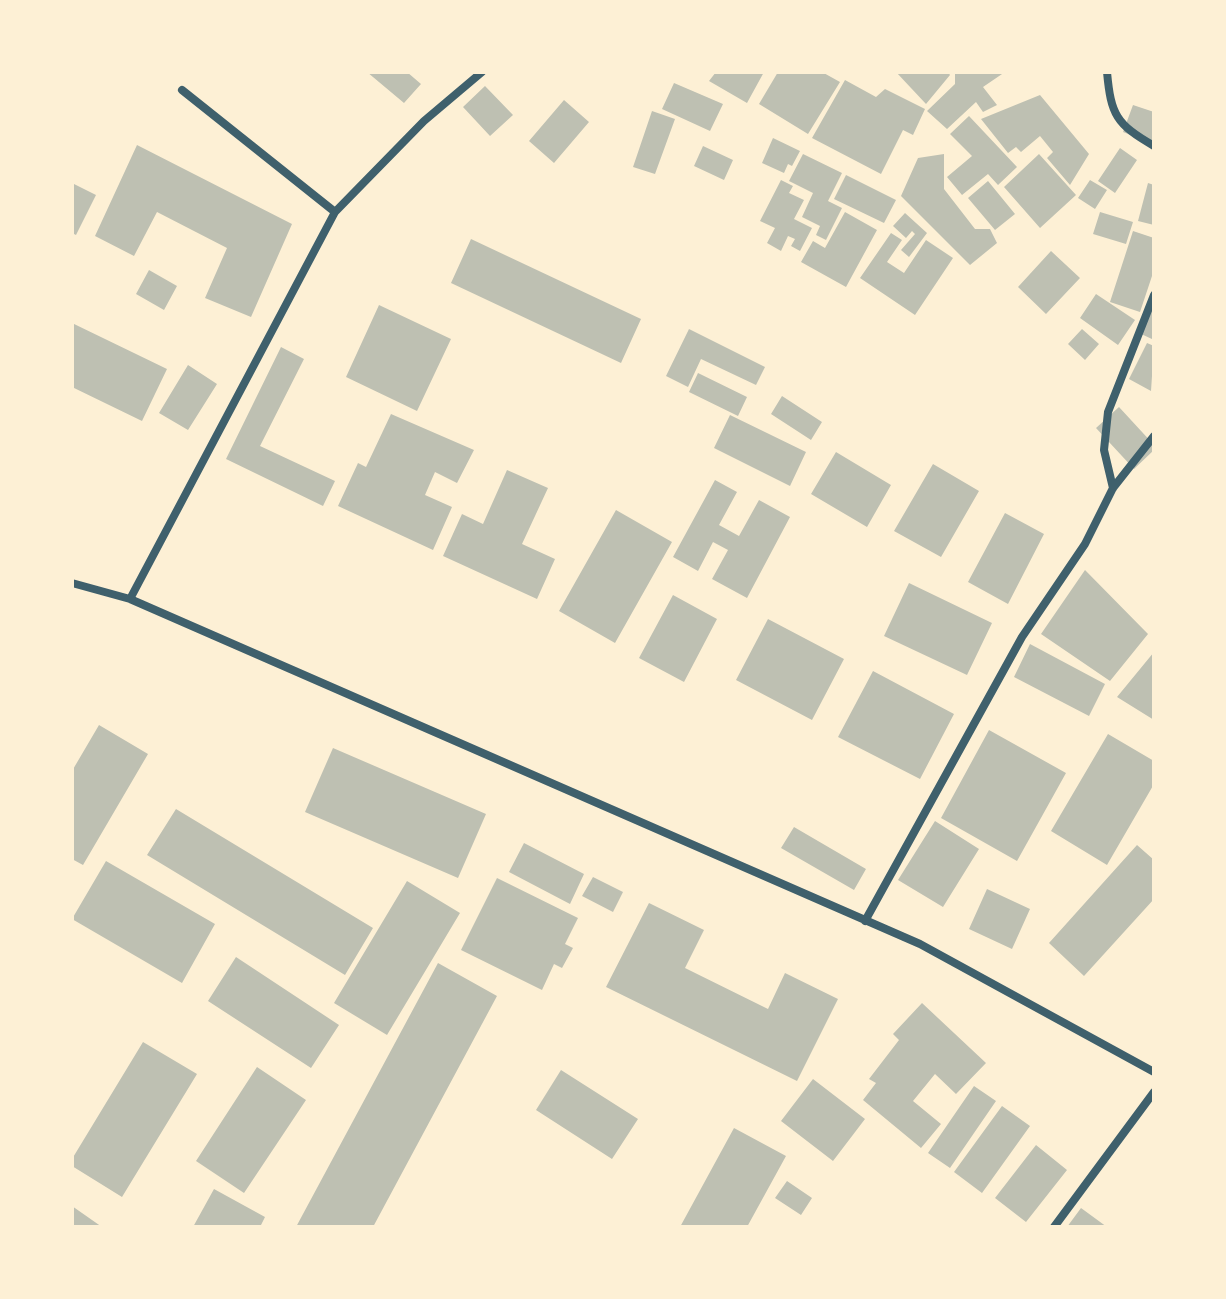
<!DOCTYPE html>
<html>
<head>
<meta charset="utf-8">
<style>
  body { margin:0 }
  #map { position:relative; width:1226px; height:1299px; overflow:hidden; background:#fdf0d5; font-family:"Exo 2",sans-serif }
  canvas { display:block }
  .frame { position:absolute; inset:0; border:74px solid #fdf0d5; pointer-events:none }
</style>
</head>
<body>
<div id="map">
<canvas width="1226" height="1299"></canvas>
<div class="frame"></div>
</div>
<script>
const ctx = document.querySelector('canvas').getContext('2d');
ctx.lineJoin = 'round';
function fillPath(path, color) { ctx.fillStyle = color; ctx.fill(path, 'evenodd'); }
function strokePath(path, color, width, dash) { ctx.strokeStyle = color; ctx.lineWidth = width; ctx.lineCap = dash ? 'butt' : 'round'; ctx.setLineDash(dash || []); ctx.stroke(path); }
fillPath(new Path2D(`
  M 367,72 L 407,72 L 421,84 L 404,103 Z
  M 716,72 L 764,72 L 747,103 L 709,81 Z
  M 778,72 L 822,72 L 840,82 L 808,134 L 759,104 Z
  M 896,72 L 948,72 L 950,75 L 926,104 Z
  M 955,72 L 1005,72 L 983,87 L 997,105 L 983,112 L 976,102 L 947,129 L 927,111 L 955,84 Z
  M 845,80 L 876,97 L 885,89 L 925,109 L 913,135 L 903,130 L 881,174 L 812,138 Z
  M 674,83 L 723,104 L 710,131 L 662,109 Z
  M 485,86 L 513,115 L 490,136 L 463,107 Z
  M 1040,95 L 1089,154 L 1070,185 L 1047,158 L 1053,152 L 1040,136 L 1021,152 L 1016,147 L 1008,153 L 981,119 Z
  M 564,100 L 589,122 L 554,163 L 529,141 Z
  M 1133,105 L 1154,112 L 1154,144 L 1123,132 Z
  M 652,111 L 675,119 L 655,174 L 633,167 Z
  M 969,116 L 1017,167 L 998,185 L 988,174 L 962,195 L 947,177 L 972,156 L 950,134 Z
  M 773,138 L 800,151 L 792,166 L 788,164 L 784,173 L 762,163 Z
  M 137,145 L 292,224 L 251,317 L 205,298 L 227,248 L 157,212 L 134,256 L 95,236 Z
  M 703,146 L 733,160 L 724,180 L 694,166 Z
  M 1120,148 L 1137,160 L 1115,193 L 1098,181 Z
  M 803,154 L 842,173 L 828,201 L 842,208 L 826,240 L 816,235 L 820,226 L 802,217 L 813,193 L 789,181 Z
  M 944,154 L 944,189 L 975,229 L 990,229 L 997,243 L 970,265 L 901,196 L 918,158 Z
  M 1039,154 L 1076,195 L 1040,228 L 1004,187 Z
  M 846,175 L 896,200 L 884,223 L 834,199 Z
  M 781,180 L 793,186 L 789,193 L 804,200 L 794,219 L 812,228 L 800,251 L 791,246 L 795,239 L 788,236 L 781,251 L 767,243 L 775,228 L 760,221 Z
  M 1090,180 L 1107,190 L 1095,209 L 1078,198 Z
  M 988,181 L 1015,214 L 995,230 L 968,198 Z
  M 72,183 L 96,195 L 76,235 L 72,233 Z
  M 1148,183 L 1154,185 L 1154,225 L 1138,221 Z
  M 845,212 L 877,230 L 846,287 L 801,262 L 813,241 L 825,248 Z
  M 1100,212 L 1133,222 L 1126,244 L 1093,234 Z
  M 905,213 L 927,233 L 909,257 L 901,250 L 915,234 L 912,231 L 906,238 L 893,226 Z
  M 1133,231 L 1154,238 L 1154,270 L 1140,312 L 1110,302 Z
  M 891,233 L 902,240 L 887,262 L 904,273 L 926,240 L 953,258 L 915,315 L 860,278 Z
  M 471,239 L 641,319 L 621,363 L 451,283 Z
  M 1051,251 L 1080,278 L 1046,314 L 1018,287 Z
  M 149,270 L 177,286 L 164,310 L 136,294 Z
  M 1154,292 L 1154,340 L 1137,332 Z
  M 1096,294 L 1135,320 L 1118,345 L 1080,318 Z
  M 379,305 L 451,339 L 417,411 L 346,377 Z
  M 72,323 L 167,369 L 142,421 L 72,387 Z
  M 689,329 L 765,367 L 756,385 L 701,359 L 688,387 L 666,376 Z
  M 1082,329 L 1099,344 L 1085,360 L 1068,344 Z
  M 1147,343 L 1154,346 L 1151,391 L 1129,379 Z
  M 281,347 L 304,359 L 260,446 L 335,481 L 323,506 L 226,459 Z
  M 188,365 L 217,384 L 188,430 L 159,413 Z
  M 698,373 L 747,397 L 738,416 L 689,392 Z
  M 782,396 L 822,422 L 811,440 L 771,414 Z
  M 1119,407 L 1154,445 L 1154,450 L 1134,469 L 1096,428 Z
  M 391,414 L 474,450 L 457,483 L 435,472 L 425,495 L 452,507 L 433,550 L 338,506 L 358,463 L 366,467 Z
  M 730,415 L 806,452 L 790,486 L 714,448 Z
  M 836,452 L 891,485 L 867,527 L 811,494 Z
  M 933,464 L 979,491 L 941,557 L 894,531 Z
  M 507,470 L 548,488 L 522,544 L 555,559 L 537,599 L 443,556 L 462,514 L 483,524 Z
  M 715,480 L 737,492 L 719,525 L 739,536 L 759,500 L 790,517 L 747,598 L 712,579 L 728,550 L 713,542 L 698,571 L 673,557 Z
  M 616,510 L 672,542 L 615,643 L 559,611 Z
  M 1005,513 L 1044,534 L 1008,604 L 968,582 Z
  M 1085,570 L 1148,634 L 1110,681 L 1041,634 Z
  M 909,583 L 992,623 L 967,675 L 884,636 Z
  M 673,595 L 717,619 L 684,682 L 639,658 Z
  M 768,619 L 844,659 L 812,720 L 736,680 Z
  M 1030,644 L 1105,684 L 1089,716 L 1014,677 Z
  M 1154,652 L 1154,720 L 1117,697 Z
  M 873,671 L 954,714 L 920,779 L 838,737 Z
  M 99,725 L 148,754 L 83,865 L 72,859 L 72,771 Z
  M 989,730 L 1066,773 L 1017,861 L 941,818 Z
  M 1108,734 L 1154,761 L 1154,784 L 1107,865 L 1051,831 Z
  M 333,748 L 486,814 L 458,878 L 305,812 Z
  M 176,809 L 373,928 L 345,975 L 147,855 Z
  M 935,821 L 979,849 L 943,907 L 898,880 Z
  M 794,827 L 866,869 L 854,890 L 781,848 Z
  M 524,843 L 584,874 L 570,904 L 509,872 Z
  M 1137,845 L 1154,860 L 1154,899 L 1084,976 L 1049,943 Z
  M 106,861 L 215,924 L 182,983 L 72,919 Z
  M 593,877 L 623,892 L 613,912 L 582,896 Z
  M 497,878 L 578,918 L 565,944 L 573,948 L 562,968 L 554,964 L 542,990 L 461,950 Z
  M 407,881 L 460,913 L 387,1035 L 334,1003 Z
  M 987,889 L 1030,909 L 1012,949 L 969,929 Z
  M 649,903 L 704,930 L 685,968 L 768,1009 L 785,973 L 838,999 L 797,1081 L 606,987 Z
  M 236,957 L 339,1025 L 311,1068 L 208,1001 Z
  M 438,963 L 497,996 L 373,1227 L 296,1227 Z
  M 922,1003 L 986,1063 L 956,1094 L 935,1074 L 913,1101 L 941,1124 L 921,1148 L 863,1100 L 876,1083 L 869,1079 L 899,1040 L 893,1034 Z
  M 143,1042 L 197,1074 L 122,1197 L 72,1166 L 72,1159 Z
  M 257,1067 L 306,1100 L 244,1193 L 196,1161 Z
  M 561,1070 L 638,1119 L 612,1159 L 536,1110 Z
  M 813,1079 L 865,1119 L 833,1161 L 781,1121 Z
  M 974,1086 L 996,1101 L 950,1168 L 928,1153 Z
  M 1002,1106 L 1030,1126 L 982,1193 L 954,1172 Z
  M 734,1128 L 786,1156 L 747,1227 L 680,1227 Z
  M 1036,1145 L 1067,1170 L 1026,1222 L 995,1198 Z
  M 787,1181 L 812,1198 L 801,1215 L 775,1198 Z
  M 214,1189 L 265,1217 L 260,1227 L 193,1227 Z
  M 72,1206 L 102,1227 L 72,1227 Z
  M 1081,1208 L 1107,1227 L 1067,1227 Z`), '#bec0b2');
strokePath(new Path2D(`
  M 1107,72 C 1111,115 1116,124 1154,146
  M 182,90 L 335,212
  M 1113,488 L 1104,450 L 1108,412 L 1154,295
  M 72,583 L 130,599 L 920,944 L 1154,1072
  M 130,599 L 335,212 L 424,121 L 482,72
  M 865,921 L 1022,637 L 1085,544 L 1113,488 L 1154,436
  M 1054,1227 L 1154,1092`), '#3f606c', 8);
</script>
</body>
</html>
